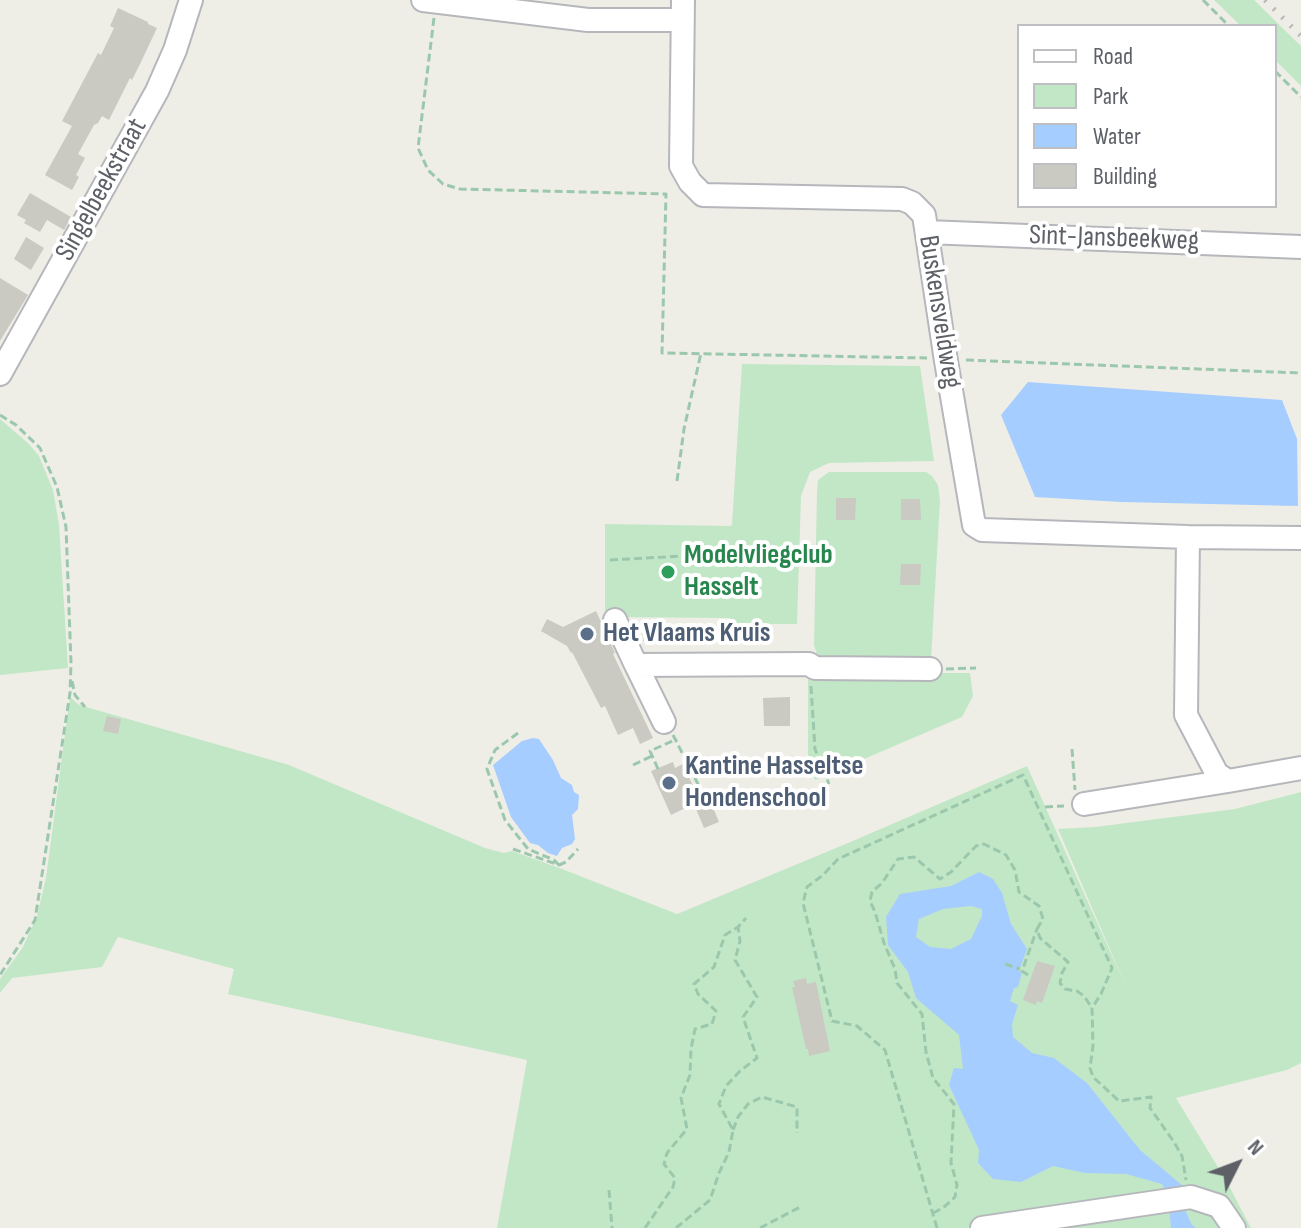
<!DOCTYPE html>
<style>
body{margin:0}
#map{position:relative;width:1301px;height:1228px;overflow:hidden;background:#efeee6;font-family:"Sofia Sans Condensed",sans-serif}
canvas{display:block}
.legend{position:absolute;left:1017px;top:24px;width:260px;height:184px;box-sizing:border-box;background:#fff;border:2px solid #bebfc2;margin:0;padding:10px 14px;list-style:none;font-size:24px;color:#5d6066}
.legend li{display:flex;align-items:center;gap:16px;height:40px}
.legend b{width:40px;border:2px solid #bebfc2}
.north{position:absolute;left:1197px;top:1124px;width:80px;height:80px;-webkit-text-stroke:6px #fff;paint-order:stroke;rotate:48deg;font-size:22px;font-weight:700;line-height:32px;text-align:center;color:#5d6066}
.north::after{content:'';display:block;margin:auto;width:28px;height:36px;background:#5d6066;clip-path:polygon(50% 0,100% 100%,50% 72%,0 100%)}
</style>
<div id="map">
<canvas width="1301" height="1228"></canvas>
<ul class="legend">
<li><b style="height:10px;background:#fff"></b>Road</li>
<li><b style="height:22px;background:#c2e7c7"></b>Park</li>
<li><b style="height:22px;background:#a6cdff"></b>Water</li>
<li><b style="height:22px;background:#cac9c2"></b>Building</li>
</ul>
<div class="north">N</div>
</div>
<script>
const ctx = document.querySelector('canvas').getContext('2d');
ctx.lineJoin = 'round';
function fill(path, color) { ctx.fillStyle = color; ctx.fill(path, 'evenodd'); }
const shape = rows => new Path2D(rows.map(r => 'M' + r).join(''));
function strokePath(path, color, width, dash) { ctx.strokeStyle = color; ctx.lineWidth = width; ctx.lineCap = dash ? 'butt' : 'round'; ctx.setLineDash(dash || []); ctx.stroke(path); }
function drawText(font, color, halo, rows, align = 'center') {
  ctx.font = font + ' "Sofia Sans Condensed",sans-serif'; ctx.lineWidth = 8; ctx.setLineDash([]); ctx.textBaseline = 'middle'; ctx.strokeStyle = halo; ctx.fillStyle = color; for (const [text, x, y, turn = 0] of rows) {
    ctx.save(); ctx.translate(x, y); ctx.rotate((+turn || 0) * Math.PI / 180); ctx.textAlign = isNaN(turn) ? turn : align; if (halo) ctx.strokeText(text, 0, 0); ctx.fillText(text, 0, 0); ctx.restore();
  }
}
const green = shape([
 [1214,0,1254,0,1301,46,1301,86,1275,60,1275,26,1241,26],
 [742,364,920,366,934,461,829,463,810,472,801,496,797,624,732,624,730,618,605,617,605,524,731,526,732,524],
 [0,419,29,444,39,456,53,490,59,525,68,668,0,675],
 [829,472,926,472,932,476,938,485,940,501,931,660,818,658,814,645,817,491,818,480],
 [808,673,970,673,973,696,962,717,815,780,808,759],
 [70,697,79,705,289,765,485,848,504,853,512,851,562,869,677,914,848,843,1027,766,1127,989,1058,829,1095,827,1235,809,1301,792,1301,1063,1287,1070,1176,1098,1227,1182,1251,1228,497,1228,527,1060,228,994,234,969,118,937,102,967,12,978,0,993,0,979,23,947,37,916,46,878]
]);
const water = shape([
 [1028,382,1282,400,1297,439,1298,506,1121,502,1035,497,1001,415],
 [533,738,539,739,553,760,561,778,572,785,574,792,579,795,578,809,572,815,575,839,572,844,562,848,557,856,548,853,538,845,530,843,511,817,493,765,522,741],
 [979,872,993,879,1002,893,1011,924,1027,949,1019,971,1022,973,1018,987,1014,988,1010,1001,1018,1005,1012,1024,1013,1037,1032,1053,1054,1058,1087,1083,1140,1150,1183,1186,1186,1212,1192,1225,1196,1228,1171,1228,1168,1196,1162,1184,1126,1174,1085,1173,1053,1166,1021,1182,993,1179,978,1163,979,1150,949,1085,954,1068,963,1069,959,1035,916,998,908,972,888,945,886,917,900,894,951,886],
 [971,906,982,909,982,916,971,939,951,949,930,947,916,937,919,919,943,909]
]);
const building = shape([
 [118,8,148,22,148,24,157,28,141,62,132,80,130,78,109,120,102,116,98,123,94,125,78,154,85,158,76,175,79,177,72,190,45,175,72,126,62,121,98,53,101,55,114,28,110,26],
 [30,193,71,217,64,230,47,220,40,232,24,223,26,220,17,215],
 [26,237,44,248,31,270,14,259],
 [0,278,28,295,0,341],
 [836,498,856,498,855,520,836,520],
 [901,499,920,499,921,520,901,520],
 [901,564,921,564,920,585,900,585],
 [596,611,615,653,613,654,653,738,640,744,633,728,618,735,605,706,601,708,572,652,571,653,567,646,541,631,547,619,563,627],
 [657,625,658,640,643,641,642,626],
 [790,697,790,726,764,726,763,698],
 [107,716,121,719,118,734,103,731],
 [673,762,675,768,683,764,700,801,671,815,651,771],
 [711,803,719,822,704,828,696,809],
 [1037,961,1055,966,1042,1003,1037,1001,1036,1005,1023,1000],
 [806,978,807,984,816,982,830,1051,809,1056,808,1049,806,1049,792,987,795,987,793,981]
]);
const path = shape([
 [1203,0,1229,26],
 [434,18,418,148,428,170,443,184,460,189,666,194,662,353,927,358],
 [1275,71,1301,97],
 [966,360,1301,373],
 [0,415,16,425,40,448,57,487,66,527,71,663,70,693,35,920,0,975],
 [677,481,684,429,701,353],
 [610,560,811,549],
 [946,669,976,668],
 [72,681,75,695,85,707],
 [811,686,815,749,829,784],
 [518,733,495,750,487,769,505,820,528,849,554,860,559,865],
 [673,735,701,790,707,798,719,801],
 [1072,749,1075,790],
 [633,765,652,756],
 [658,769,650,751,677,739],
 [1045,807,1064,806],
 [513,849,559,865,566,862,578,849],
 [1005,964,1020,969],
 [1028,975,1022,971,1037,929],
 [733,1130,738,1117,748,1104,762,1097,797,1107,797,1133],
 [609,1190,612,1228],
 [933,1213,943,1208,955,1197,957,1185,951,1163,954,1104,933,1078,926,1052,922,1014,897,983,895,969,884,943,875,912,870,901,872,892,882,883,898,859,914,857,940,879,951,872,976,846,984,844,1006,855,1015,870,1019,892,1039,906,1043,919,1037,929,1040,938,1068,962,1062,973,1060,983,1065,989,1077,991,1084,996,1092,1008],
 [645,1228,673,1187,675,1178,664,1164,667,1153,687,1129,681,1098,690,1075,691,1049,695,1029,712,1024,716,1011,698,994,694,984,714,967,725,935,738,927,746,918],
 [676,1228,710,1200,719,1173,729,1152,733,1130,719,1104,726,1086,740,1071,757,1058,743,1017,757,997,735,960,740,941,738,927],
 [760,1228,802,1206],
 [937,1228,885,1050,857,1026,832,1021,803,903,807,887,823,875,838,859,1023,775,1112,968,1101,994,1092,1008,1093,1046,1090,1068,1093,1077,1119,1101,1151,1097,1150,1108,1174,1142,1182,1156,1186,1180]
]);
const minor = shape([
 [423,0,588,20,682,20],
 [683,0,681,166,690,182,703,195,902,199,912,203,924,215,946,361,974,525,982,530,1188,537,1301,538],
 [927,232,1301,247],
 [0,374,157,91,175,50,191,0],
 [1188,537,1186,715,1217,774,1228,781,1301,768],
 [615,620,636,665],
 [664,722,636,665,809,664,815,668,930,669],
 [1084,804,1228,781],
 [982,1228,1191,1197,1219,1206,1234,1228]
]);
const rail = shape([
 [1265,0,1301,36]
]);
const markers = [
 [668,572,8,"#2e9e5b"],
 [587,634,8,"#5c6f8a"],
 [669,783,8,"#5c6f8a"]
];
const streetNames = [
 ["Singelbeekstraat",102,190,-61],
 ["Sint-Jansbeekweg",1114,239,2],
 ["Buskensveldweg",939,312,81]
];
const leisureNames = [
 ["Modelvliegclub",684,556],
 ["Hasselt",684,588]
];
const serviceNames = [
 ["Het Vlaams Kruis",603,634],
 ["Kantine Hasseltse",685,767],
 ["Hondenschool",685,799]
];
fill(green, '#c2e7c7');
fill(water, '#a6cdff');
fill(building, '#cac9c2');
strokePath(minor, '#b6b7bc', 26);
strokePath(path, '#9bc8ad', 3, [8, 4]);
strokePath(minor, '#fff', 22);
strokePath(rail, '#b6b7b7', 5, [2, 10]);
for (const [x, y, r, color] of markers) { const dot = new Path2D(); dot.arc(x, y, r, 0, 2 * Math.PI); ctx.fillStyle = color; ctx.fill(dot); strokePath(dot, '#fff', 3); }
drawText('28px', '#5d6066', '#fff', streetNames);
drawText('bold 28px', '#27864d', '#fff', leisureNames, 'left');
drawText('bold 28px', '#4e5e75', '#fff', serviceNames, 'left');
</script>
